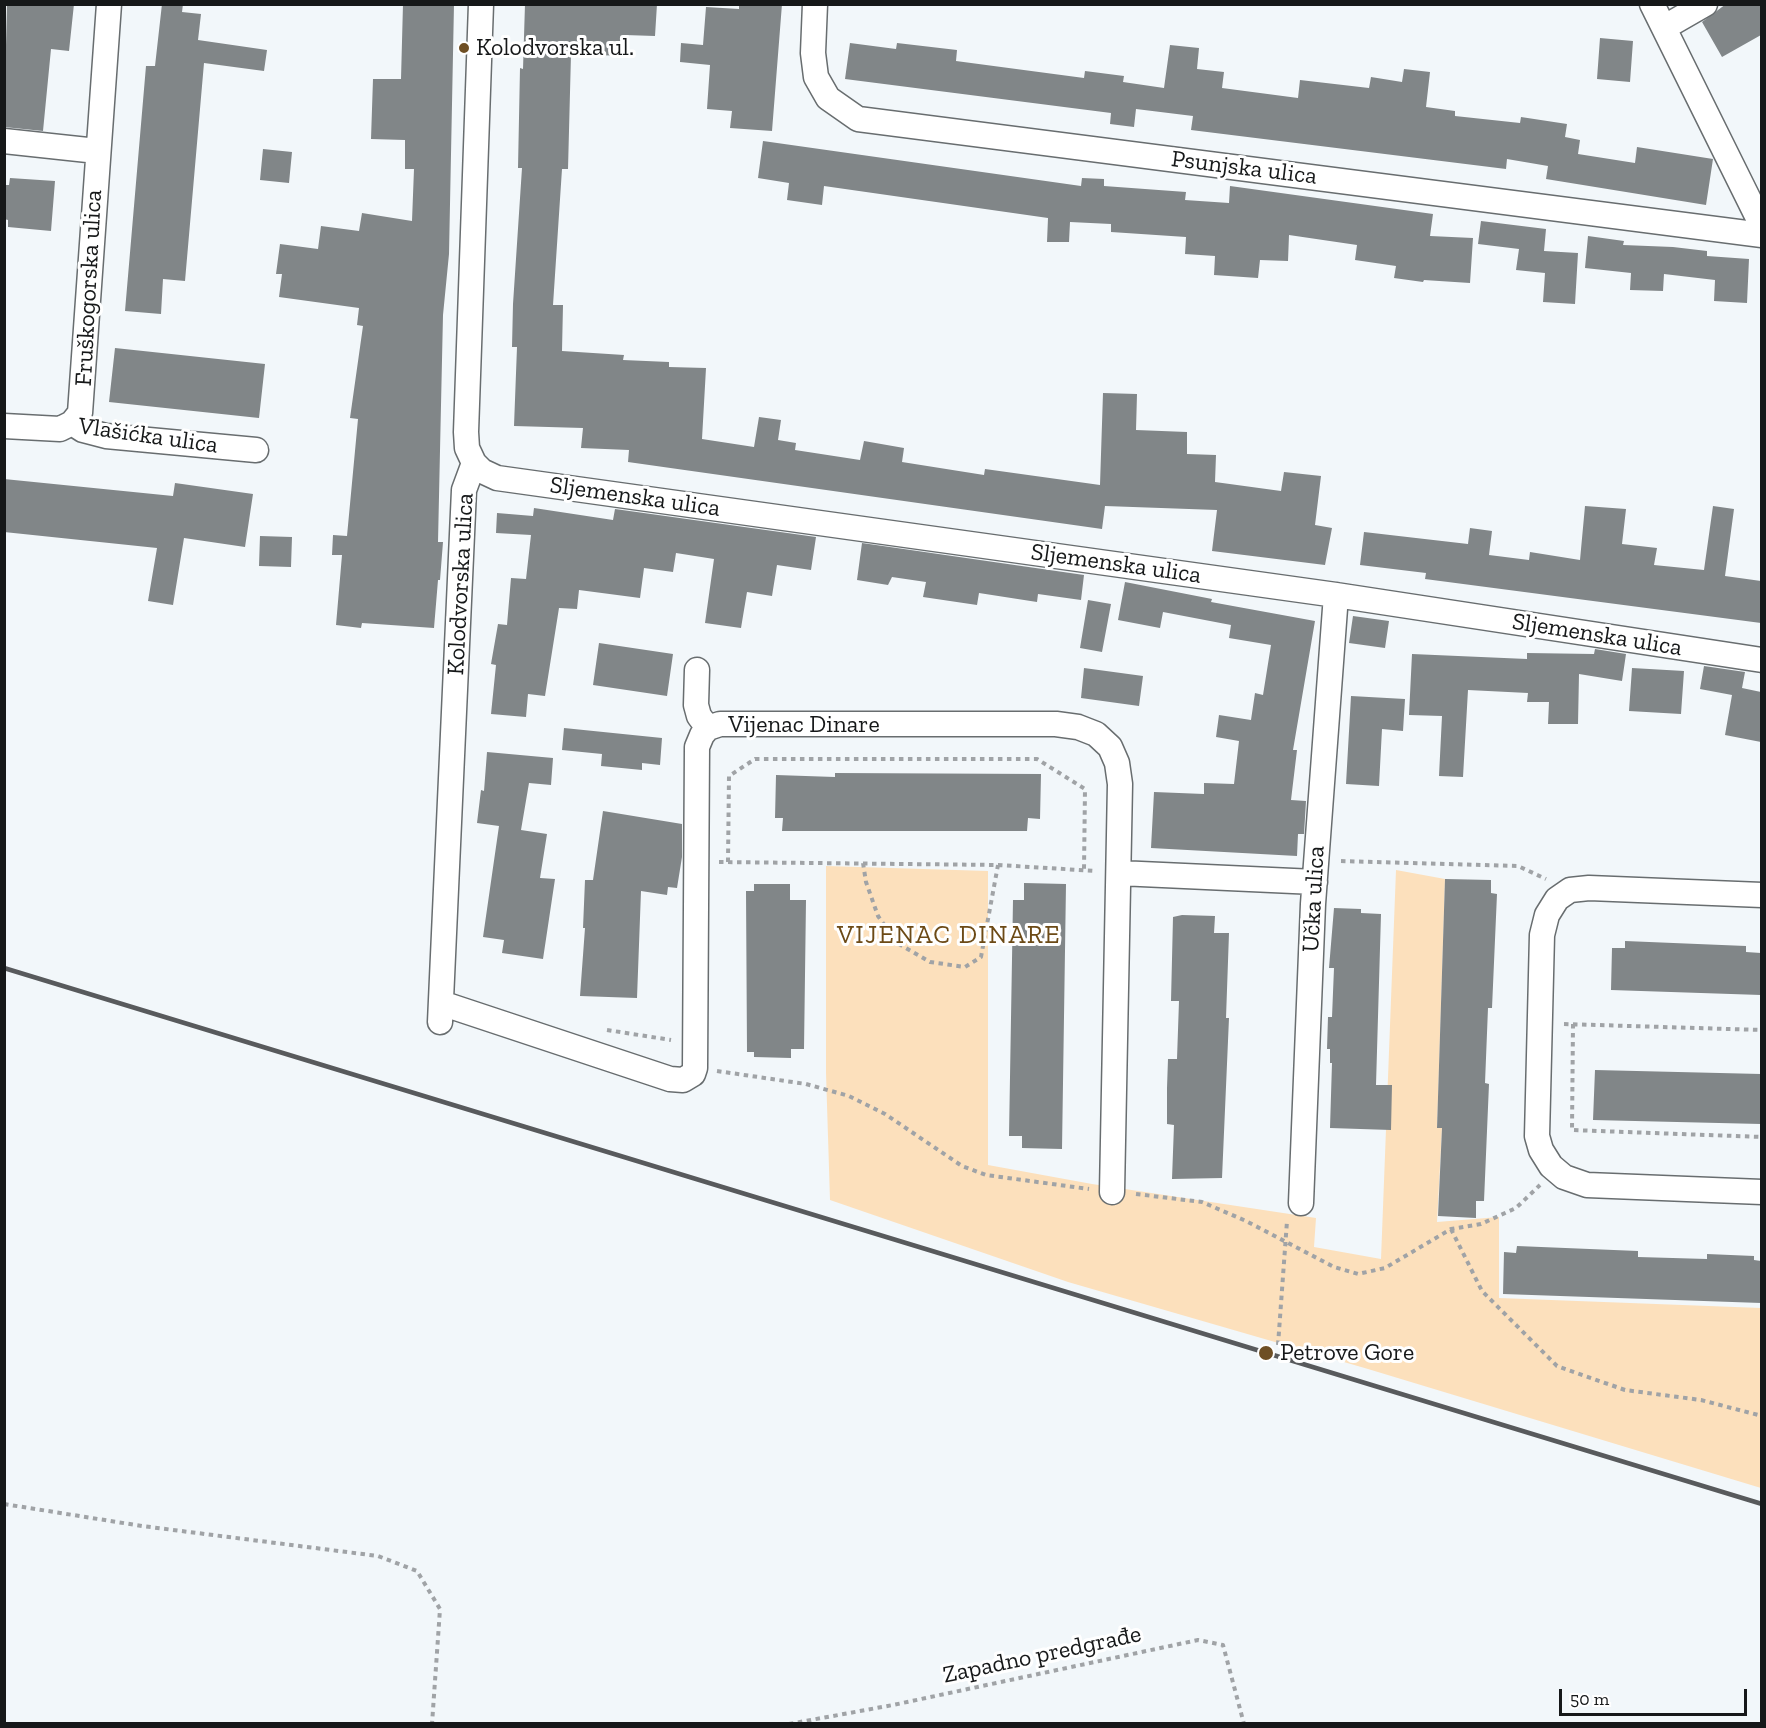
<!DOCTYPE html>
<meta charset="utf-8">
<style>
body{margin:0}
#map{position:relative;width:1766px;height:1728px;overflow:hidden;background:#f2f7fa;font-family:"Zilla Slab",serif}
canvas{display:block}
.frame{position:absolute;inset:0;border:6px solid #161819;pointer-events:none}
.scale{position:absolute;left:1559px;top:1689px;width:188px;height:27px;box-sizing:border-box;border:3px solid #161819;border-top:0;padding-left:8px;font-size:18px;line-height:21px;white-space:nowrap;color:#161819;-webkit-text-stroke:4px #fff;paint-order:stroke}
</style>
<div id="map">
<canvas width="1766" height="1728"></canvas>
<div class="frame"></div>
<div class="scale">50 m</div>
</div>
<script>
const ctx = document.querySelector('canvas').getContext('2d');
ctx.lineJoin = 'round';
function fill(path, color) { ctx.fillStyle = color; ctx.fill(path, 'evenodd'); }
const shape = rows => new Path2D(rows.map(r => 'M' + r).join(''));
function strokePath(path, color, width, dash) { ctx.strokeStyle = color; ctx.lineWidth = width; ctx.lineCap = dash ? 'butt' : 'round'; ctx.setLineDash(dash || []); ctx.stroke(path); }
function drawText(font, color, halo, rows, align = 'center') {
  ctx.font = font + ' "Zilla Slab",serif'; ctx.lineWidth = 6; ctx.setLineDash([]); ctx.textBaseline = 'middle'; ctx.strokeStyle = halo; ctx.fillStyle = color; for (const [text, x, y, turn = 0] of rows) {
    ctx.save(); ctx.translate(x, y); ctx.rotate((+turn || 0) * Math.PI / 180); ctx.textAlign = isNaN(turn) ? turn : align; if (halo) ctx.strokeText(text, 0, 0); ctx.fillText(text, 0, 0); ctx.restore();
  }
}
const green = shape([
 [826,866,988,871,988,1165,1092,1184,1316,1218,1314,1247,1381,1259,1396,870,1445,879,1437,1128,1442,1128,1437,1222,1499,1217,1499,1298,1761,1308,1761,1488,1368,1369,1068,1282,830,1200,826,1073]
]);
const building = shape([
 [7,4,74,4,69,51,51,49,43,131,4,127],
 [162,4,183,4,182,12,201,14,198,40,267,50,264,71,204,63,185,281,163,279,161,314,125,311,146,66,155,66],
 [403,4,454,4,449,254,443,315,441,405,438,542,443,542,440,580,438,580,434,628,362,623,361,628,336,625,342,555,332,555,333,535,347,536,358,419,350,418,363,326,357,325,359,308,279,297,282,274,276,274,280,244,318,249,321,226,359,231,362,213,412,221,414,169,405,169,405,140,371,139,373,79,401,79],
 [525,4,657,4,655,36,625,35,624,56,571,54,568,169,562,169,553,305,563,305,562,351,624,355,623,360,669,362,669,367,706,368,702,439,754,447,759,417,781,420,778,440,796,443,795,450,860,460,864,441,904,448,902,462,984,475,985,469,1100,485,1103,393,1137,394,1136,430,1187,432,1187,454,1216,455,1215,482,1281,491,1284,472,1321,476,1315,525,1332,528,1325,565,1212,551,1217,510,1105,506,1102,529,628,462,629,450,581,448,583,428,514,426,517,347,512,347,513,304,522,168,518,168,520,68,523,69],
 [739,4,782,4,772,131,730,128,732,111,707,109,710,65,680,62,681,43,703,45,706,7,739,9],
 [1726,4,1761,4,1761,35,1722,57,1702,22],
 [1600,38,1633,41,1630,82,1597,79],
 [850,43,896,49,897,43,957,50,956,61,1084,78,1085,71,1124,76,1123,82,1164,88,1170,45,1199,48,1197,69,1224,72,1222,88,1298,98,1300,80,1369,88,1371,77,1402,82,1404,69,1430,72,1426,107,1455,111,1455,116,1520,123,1521,117,1567,124,1565,137,1580,140,1578,154,1635,163,1637,147,1713,159,1706,205,1546,179,1548,166,1507,159,1506,169,1191,130,1193,116,1136,109,1134,127,1110,124,1111,113,845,79],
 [763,141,1081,186,1082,178,1104,179,1104,186,1186,192,1185,200,1229,203,1230,186,1433,214,1430,236,1473,238,1470,283,1424,280,1423,282,1394,278,1396,266,1355,260,1357,245,1289,235,1288,261,1260,260,1258,278,1214,275,1215,256,1185,254,1186,237,1111,232,1111,224,1070,222,1069,242,1047,242,1048,218,824,186,822,205,787,200,789,183,758,178],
 [263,149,292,152,289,183,260,180],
 [10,178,55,181,51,231,8,227,8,220,4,219,4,185,9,185],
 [1481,221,1546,229,1544,251,1578,253,1575,304,1543,302,1545,273,1516,270,1519,249,1478,244],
 [1588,236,1624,241,1623,245,1673,247,1707,251,1707,256,1749,259,1747,303,1714,301,1715,280,1664,274,1663,291,1630,290,1631,273,1585,268],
 [115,348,265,364,259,418,109,402],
 [4,479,173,496,175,483,253,494,245,547,184,538,173,605,148,601,157,548,4,532],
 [1585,506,1626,509,1622,544,1657,548,1654,565,1704,570,1713,506,1734,509,1725,576,1761,581,1761,623,1425,579,1426,573,1360,565,1364,532,1468,544,1470,528,1492,531,1489,555,1529,560,1530,552,1580,560],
 [534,508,613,520,615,509,816,537,811,570,777,565,772,596,747,592,741,628,705,623,714,559,676,553,673,572,644,568,640,598,579,590,577,609,559,608,545,696,528,694,526,717,491,714,496,665,491,664,498,624,507,625,511,578,526,579,531,535,496,533,497,513,533,516],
 [260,536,292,537,291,567,259,566],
 [862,543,1084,575,1081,600,1038,594,1037,602,979,593,977,605,923,597,926,582,892,577,888,585,857,580],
 [1125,582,1212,599,1211,602,1315,621,1293,750,1297,750,1291,800,1306,801,1304,834,1298,834,1297,856,1151,848,1154,792,1204,794,1204,783,1234,784,1239,741,1216,737,1219,715,1251,720,1255,693,1263,695,1271,645,1229,638,1231,625,1163,612,1160,628,1118,620],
 [1088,600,1111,604,1102,652,1080,648],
 [1353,616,1389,621,1385,648,1349,643],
 [599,643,673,654,667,696,593,685],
 [1595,649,1626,654,1622,681,1579,674,1578,724,1548,724,1549,702,1527,702,1528,693,1468,690,1463,777,1439,776,1442,716,1409,715,1412,654,1527,659,1527,653,1594,654],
 [1704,666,1745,672,1742,688,1761,692,1761,742,1725,735,1732,695,1700,689],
 [1084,668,1143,676,1139,706,1081,698],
 [1632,668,1684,671,1681,714,1629,711],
 [1351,696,1405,699,1403,731,1382,729,1379,786,1346,784],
 [564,728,662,738,660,765,642,763,642,770,601,766,602,754,562,750],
 [487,752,553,758,551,785,529,783,521,830,547,834,540,878,555,879,543,959,502,953,504,940,483,937,499,826,477,823,481,790,484,791],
 [835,773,1041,774,1040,819,1028,818,1027,831,782,831,783,818,775,818,776,775,835,777],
 [603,811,682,824,682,857,677,888,668,887,667,895,641,891,637,998,580,996,585,928,583,928,585,880,593,880],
 [1445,879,1491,880,1491,893,1497,894,1492,1008,1488,1008,1485,1083,1489,1084,1484,1201,1476,1201,1476,1218,1438,1216,1442,1128,1437,1128],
 [1024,883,1066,884,1062,1149,1022,1148,1022,1136,1009,1136,1013,900,1024,900],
 [754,884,790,884,790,900,806,900,804,1049,791,1049,791,1058,754,1057,754,1052,747,1052,746,891,754,891],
 [1334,908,1361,909,1361,913,1381,914,1376,1085,1392,1085,1391,1130,1330,1128,1332,1063,1330,1063,1330,1049,1327,1049,1328,1017,1332,1017,1334,968,1329,968],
 [1182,915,1215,916,1214,933,1229,933,1226,1018,1229,1018,1222,1178,1172,1179,1174,1125,1167,1124,1167,1088,1168,1059,1177,1059,1179,1001,1171,1001,1173,917],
 [1625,941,1746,946,1746,952,1761,953,1761,995,1611,990,1612,948,1625,948],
 [1595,1070,1761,1074,1761,1124,1593,1120],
 [1517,1246,1638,1251,1638,1257,1707,1259,1707,1254,1754,1256,1754,1260,1761,1261,1761,1303,1503,1294,1504,1252,1516,1253]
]);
const path = shape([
 [1341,861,1518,866,1546,879],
 [719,862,998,865,1096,871],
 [728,862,729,776,755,759,1037,759,1085,789,1084,870],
 [863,863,866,882,878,916,897,943,930,962,965,967,981,957,998,865],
 [1564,1024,1762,1030],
 [1573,1024,1572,1130,1762,1137],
 [607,1030,671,1040],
 [717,1071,806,1084,849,1096,885,1114,962,1166,986,1175,1089,1189],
 [1136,1194,1202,1202,1246,1221,1334,1267,1358,1274,1385,1268,1451,1229,1481,1224,1516,1208,1540,1185],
 [1451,1229,1482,1291,1557,1366,1625,1390,1701,1400,1762,1416],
 [1278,1345,1287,1221],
 [4,1504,142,1526,378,1556,417,1571,440,1609,432,1724],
 [789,1724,893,1705,1198,1640,1223,1645,1244,1724]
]);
const minor = shape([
 [481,4,466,432,467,448,474,463,482,471,497,478,1336,595,1762,660],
 [815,4,813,53,816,77,828,98,858,119,1762,235],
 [1652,4,1762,226],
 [1665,27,1705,4],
 [4,141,97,151],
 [72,423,83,430,106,436,256,450],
 [4,426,60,429,72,423,80,413,109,4],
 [697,670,696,705,699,716,708,728],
 [1119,873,1315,882],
 [1762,895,1589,888,1570,890,1557,899,1547,915,1542,935,1537,1136,1541,1150,1551,1166,1564,1177,1587,1185,1762,1192],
 [441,1003,670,1079,683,1080,693,1074,695,1068,697,747,702,735,708,728,720,724,1056,724,1078,727,1096,734,1110,747,1117,763,1120,784,1112,1192],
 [440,1022,464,490,474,463],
 [1301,1203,1313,904,1336,595]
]);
const rail = shape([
 [4,968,1762,1504]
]);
const markers = [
 [464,48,6,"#6e4f24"],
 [1266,1353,8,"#6e4f24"]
];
const poiNames = [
 ["Kolodvorska ul.",476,48],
 ["Petrove Gore",1280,1353]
];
const streetNames = [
 ["Psunjska ulica",1244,168,7],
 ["Fruškogorska ulica",89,288,-87],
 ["Vlašićka ulica",148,436,8],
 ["Sljemenska ulica",635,497,8],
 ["Sljemenska ulica",1116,564,8],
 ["Kolodvorska ulica",461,584,-87],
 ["Sljemenska ulica",1597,635,9],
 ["Vijenac Dinare",804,725],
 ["Učka ulica",1314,899,-87],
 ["Zapadno predgrađe",1042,1655,-12]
];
const neighbourhoodNames = [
 ["VIJENAC DINARE",949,936]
];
fill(green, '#fce0bc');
fill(building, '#818688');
strokePath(minor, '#686d6f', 27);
strokePath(path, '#a0a3a6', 4, [4.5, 4.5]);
strokePath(minor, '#fff', 24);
strokePath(rail, '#585a5c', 4.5);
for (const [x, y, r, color] of markers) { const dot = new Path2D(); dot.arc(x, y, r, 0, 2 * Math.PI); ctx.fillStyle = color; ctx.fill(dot); strokePath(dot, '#fff', 2); }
drawText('24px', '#161819', '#fff', poiNames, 'left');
drawText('24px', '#161819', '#fff', streetNames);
ctx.letterSpacing = '1.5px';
drawText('26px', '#6c4a16', '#fff', neighbourhoodNames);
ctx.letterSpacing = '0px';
</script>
